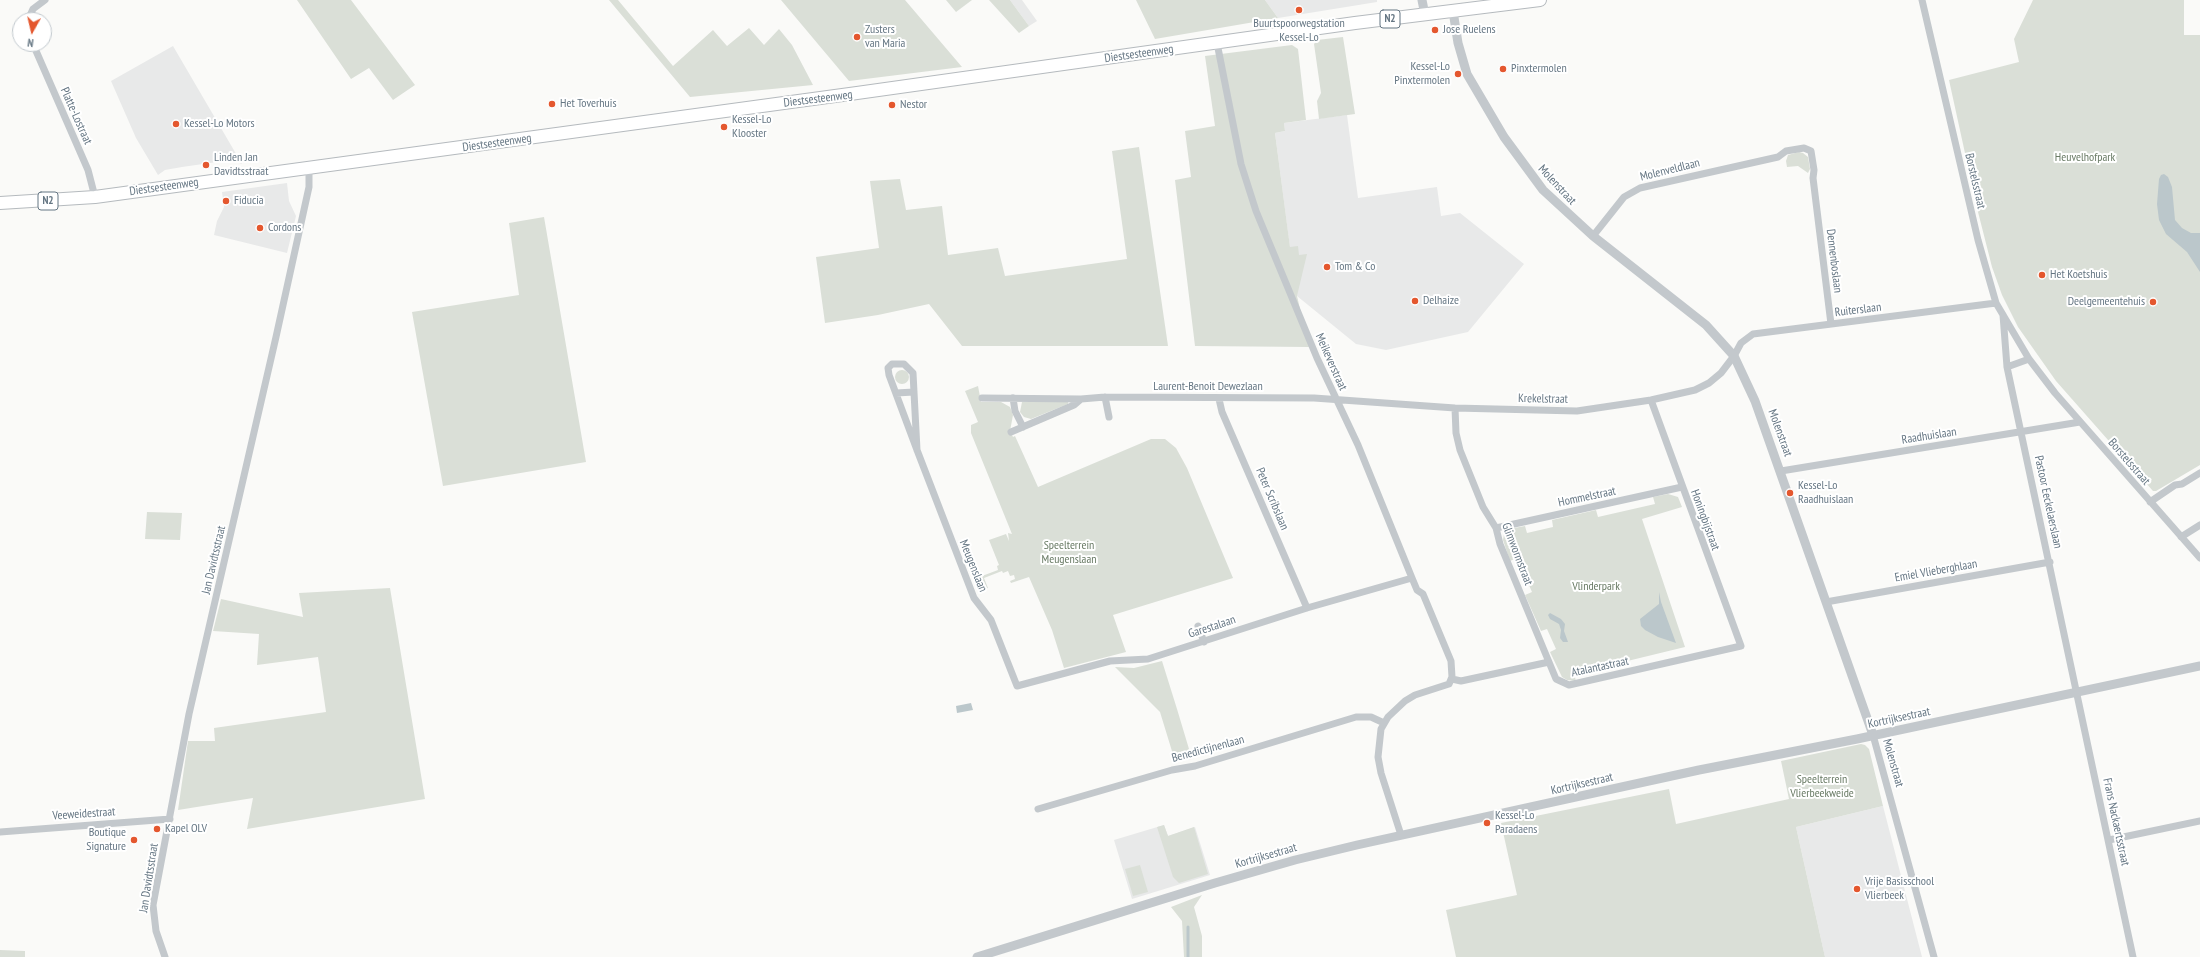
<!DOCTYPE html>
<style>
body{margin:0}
#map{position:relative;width:2200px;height:957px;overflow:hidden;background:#fafaf8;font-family:"PT Sans Narrow",sans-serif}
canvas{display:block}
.north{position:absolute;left:12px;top:12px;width:40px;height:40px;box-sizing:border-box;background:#fff;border:1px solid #c1c8cd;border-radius:50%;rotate:188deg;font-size:11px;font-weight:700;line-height:16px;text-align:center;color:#657683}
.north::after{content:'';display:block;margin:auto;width:14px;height:18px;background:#e4572e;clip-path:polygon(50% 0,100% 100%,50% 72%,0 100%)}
</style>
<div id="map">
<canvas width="2200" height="957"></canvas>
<div class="north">N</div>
</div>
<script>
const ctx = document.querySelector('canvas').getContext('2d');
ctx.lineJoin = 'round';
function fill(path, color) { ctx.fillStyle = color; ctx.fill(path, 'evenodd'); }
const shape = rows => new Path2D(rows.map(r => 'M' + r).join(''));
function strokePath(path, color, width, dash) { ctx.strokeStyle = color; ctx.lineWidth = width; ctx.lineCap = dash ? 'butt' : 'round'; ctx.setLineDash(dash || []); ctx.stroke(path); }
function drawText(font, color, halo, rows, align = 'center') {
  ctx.font = font + ' "PT Sans Narrow",sans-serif'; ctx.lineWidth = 4; ctx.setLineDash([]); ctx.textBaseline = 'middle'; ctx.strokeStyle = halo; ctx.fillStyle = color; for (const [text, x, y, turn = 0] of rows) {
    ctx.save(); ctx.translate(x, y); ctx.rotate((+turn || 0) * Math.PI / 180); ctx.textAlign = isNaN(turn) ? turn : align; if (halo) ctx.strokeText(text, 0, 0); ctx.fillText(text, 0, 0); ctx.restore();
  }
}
const built = shape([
 [1010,0,1022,0,1037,21,1029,26],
 [1265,0,1377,0,1377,2,1278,18],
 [173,46,242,164,231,160,182,167,165,170,158,175,136,138,111,81],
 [1347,115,1358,198,1437,187,1441,216,1460,213,1524,264,1468,332,1386,350,1356,344,1297,296,1298,247,1290,248,1275,133,1285,131,1284,123],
 [287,183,289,201,296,216,287,253,214,235,217,221,224,207,222,192],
 [1883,806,1922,957,1825,957,1796,827],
 [1164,825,1168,836,1195,827,1210,875,1132,899,1114,840]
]);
const green = shape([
 [297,0,351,0,415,85,393,100,369,68,351,79],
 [609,0,618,0,673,66,713,30,727,46,749,28,764,45,779,29,792,45,813,85,690,97],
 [781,0,905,0,962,67,849,81],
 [946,0,972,0,956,12],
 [989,0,1010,0,1029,26,1019,33],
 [1136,0,1265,0,1278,18,1155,39],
 [2033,0,2184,0,2184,35,2200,35,2200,465,2156,491,2153,491,2056,381,2018,327,2002,295,1992,267,1977,208,1949,80,2019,62,2014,39],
 [1343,37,1355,114,1319,119,1317,101,1321,93,1314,44,1317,40],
 [1292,45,1298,49,1306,120,1284,123,1285,131,1275,133,1290,247,1298,246,1299,255,1307,254,1297,296,1309,347,1195,346,1175,180,1191,177,1185,131,1215,126,1205,56],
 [1139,147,1168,346,962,346,929,304,878,315,825,323,816,257,879,248,870,181,900,179,906,210,942,206,948,255,998,248,1005,276,1127,259,1112,151],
 [1799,152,1803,153,1808,157,1810,169,1808,173,1798,166,1787,167,1786,161,1788,155],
 [544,217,586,462,443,486,412,312,519,295,509,223],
 '895 377a7 7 0 1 1 14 0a7 7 0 1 1-14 0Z',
 [978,386,981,402,1001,402,1010,407,1013,415,1010,431,1013,437,1015,436,1038,487,1151,439,1165,439,1176,448,1187,468,1233,578,1113,615,1126,652,1064,668,1052,630,1029,577,1011,583,1010,581,1015,579,1014,575,1010,576,1008,571,1003,573,1002,571,984,578,988,588,978,591,974,579,998,570,997,566,999,565,989,540,1006,534,1009,541,1008,533,1012,534,971,433,971,425,978,422,965,391],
 [1022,402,1068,402,1068,404,1031,419,1024,417,1020,412],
 [1668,494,1678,497,1682,507,1642,519,1685,647,1574,674,1576,681,1567,680,1562,677,1550,652,1556,649,1547,629,1541,631,1525,595,1532,592,1517,558,1510,561,1503,540,1504,534,1509,529,1525,526,1527,533,1553,527,1552,520,1596,510,1598,517,1655,504,1653,497],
 [147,512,182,513,180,540,145,539],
 [390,588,425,799,247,829,253,798,178,810,188,741,215,741,214,728,326,712,318,657,257,665,259,634,213,631,221,599,303,617,299,593],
 [1162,661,1177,709,1192,759,1175,761,1160,712,1115,667,1134,668],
 [1861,744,1865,745,1869,749,1883,806,1796,827,1825,957,1456,957,1446,910,1517,895,1501,823,1669,789,1676,824,1789,799,1781,761],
 [1164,825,1168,836,1194,827,1208,874,1179,883,1173,877,1157,827],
 [1140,865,1148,892,1133,896,1125,869],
 [1202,895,1194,907,1202,936,1202,957,1184,957,1182,921,1171,907],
 [0,950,25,951,25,957,0,957]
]);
const water = shape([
 [2164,174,2168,177,2172,187,2175,220,2182,228,2191,233,2200,233,2200,272,2187,252,2166,234,2159,220,2157,204,2159,179,2161,175],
 [1659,592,1661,602,1676,643,1658,637,1645,630,1641,626,1640,619,1659,604],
 [1550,613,1561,619,1565,624,1564,631,1568,642,1563,642,1560,638,1561,630,1559,624,1550,619,1548,615],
 [971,703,973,710,957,713,956,706]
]);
const stream = shape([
 [1188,927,1188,957]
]);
const minor = shape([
 [1922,0,1978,240,1996,303,2029,359,2055,393,2200,558],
 [28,20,33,9,45,0],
 [1217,43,1241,164,1256,211,1317,358,1358,445,1412,578,1417,590,1423,594,1451,661,1452,677,1449,684,1415,695,1405,701,1388,717,1381,729,1378,757,1381,773,1401,835],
 [33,44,88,170,95,197],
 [1593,236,1624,197,1640,188,1778,157,1786,151,1804,148,1811,151,1814,170,1813,178,1831,324],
 [2003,315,2007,367,2133,957],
 [2007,367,2029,359],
 [896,393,914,392],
 [1105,397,1109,417],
 [982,398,1081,399,1074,405,1011,432],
 [1013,398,1015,411,1023,427],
 [1081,399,1105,397,1314,398,1455,408,1577,411,1651,400,1695,390,1709,383,1721,373,1734,356,1741,343,1753,334,1996,303],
 [1219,399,1222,412,1307,608],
 [1455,408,1456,433,1460,450,1483,507,1496,528,1500,544,1556,679,1569,685,1741,646,1651,400],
 [917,450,913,373,904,364,892,364,888,368,889,375,917,450,974,598,991,620,1017,686,1110,661,1148,659,1307,608,1412,578],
 [1781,471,2080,422],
 [2150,502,2175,485,2182,484,2200,473],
 [1496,528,1682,487],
 [2181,537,2200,525],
 [1826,602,2050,562],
 [1198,626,1204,642],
 [1452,679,1461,681,1549,662],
 [1873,735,1934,957],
 [1038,809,1172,770,1195,766,1356,717,1371,717,1384,723],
 [0,832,170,819],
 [2109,840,2200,821],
 [165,957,156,931,153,905,189,714,276,337,309,187,309,168]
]);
const tertiary = shape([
 [1422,0,1425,15],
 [1453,11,1458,43,1467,74,1504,137,1543,190,1593,236,1706,325,1734,356,1755,401,1873,735],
 [977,957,1215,883,1295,860,1357,845,1699,770,1857,739,2200,666]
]);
const primary = shape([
 [0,203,95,197,857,93,1355,23,1540,0]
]);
const markers = [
 [1299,10,4,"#e4572e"],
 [1435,30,4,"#e4572e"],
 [857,37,4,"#e4572e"],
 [1503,69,4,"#e4572e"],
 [1458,74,4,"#e4572e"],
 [552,104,4,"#e4572e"],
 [892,105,4,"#e4572e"],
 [176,124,4,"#e4572e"],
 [724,127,4,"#e4572e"],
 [206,165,4,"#e4572e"],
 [226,201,4,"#e4572e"],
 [260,228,4,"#e4572e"],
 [1327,267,4,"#e4572e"],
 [2042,275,4,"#e4572e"],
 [1415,301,4,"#e4572e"],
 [2153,302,4,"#e4572e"],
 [1790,493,4,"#e4572e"],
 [1487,823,4,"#e4572e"],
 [157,829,4,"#e4572e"],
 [134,840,4,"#e4572e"],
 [1857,889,4,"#e4572e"]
];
const shields = [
 [1390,19,20],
 [48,201,20]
];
const shieldNames = [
 ["N2",1390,19],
 ["N2",48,201]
];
const poiNames = [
 ["Buurtspoorwegstation",1299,24,"center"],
 ["Kessel-Lo",1299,38,"center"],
 ["Zusters",865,30],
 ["van Maria",865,44],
 ["Jose Ruelens",1443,30],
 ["Kessel-Lo",1450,67,"right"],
 ["Pinxtermolen",1450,81,"right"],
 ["Pinxtermolen",1511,69],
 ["Het Toverhuis",560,104],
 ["Nestor",900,105],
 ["Kessel-Lo",732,120],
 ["Klooster",732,134],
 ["Kessel-Lo Motors",184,124],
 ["Linden Jan",214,158],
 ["Davidtsstraat",214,172],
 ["Fiducia",234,201],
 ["Cordons",268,228],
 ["Tom & Co",1335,267],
 ["Het Koetshuis",2050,275],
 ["Delhaize",1423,301],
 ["Deelgemeentehuis",2145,302,"right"],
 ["Kessel-Lo",1798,486],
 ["Raadhuislaan",1798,500],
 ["Kessel-Lo",1495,816],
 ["Paradaens",1495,830],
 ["Kapel OLV",165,829],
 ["Boutique",126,833,"right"],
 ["Signature",126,847,"right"],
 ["Vrije Basisschool",1865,882],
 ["Vlierbeek",1865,896]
];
const streetNames = [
 ["Diestsesteenweg",1139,54,-8],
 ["Diestsesteenweg",818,99,-7],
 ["Platte-Lostraat",76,116,66],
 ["Diestsesteenweg",497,143,-8],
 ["Molenveldlaan",1670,170,-14],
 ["Borstelsstraat",1975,181,77],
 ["Molenstraat",1557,185,47],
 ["Diestsesteenweg",164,187,-8],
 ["Dennenboslaan",1834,261,83],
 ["Ruiterslaan",1858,310,-7],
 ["Meikeverstraat",1331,362,66],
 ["Laurent-Benoit Dewezlaan",1208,387],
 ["Krekelstraat",1543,399,1],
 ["Molenstraat",1780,433,70],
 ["Raadhuislaan",1929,436,-9],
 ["Borstelsstraat",2129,462,49],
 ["Hommelstraat",1587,497,-12],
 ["Peter Scribslaan",1272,499,67],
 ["Pastoor Eeckelaerslaan",2048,502,78],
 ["Honingbijstraat",1705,520,70],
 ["Glimwormstraat",1517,554,69],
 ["Jan Davidtsstraat",214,560,-77],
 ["Meugenslaan",973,566,68],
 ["Emiel Vlieberghlaan",1936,571,-10],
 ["Garestalaan",1212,627,-18],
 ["Atalantastraat",1600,667,-12],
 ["Kortrijksestraat",1899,718,-12],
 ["Benedictijnenlaan",1208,749,-15],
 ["Molenstraat",1893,763,74],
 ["Kortrijksestraat",1582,784,-13],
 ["Veeweidestraat",84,814,-4],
 ["Frans Nackaertsstraat",2116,822,78],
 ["Kortrijksestraat",1266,856,-16],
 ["Jan Davidtsstraat",149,878,-81]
];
const parkNames = [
 ["Heuvelhofpark",2085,158],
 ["Speelterrein",1069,546],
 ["Meugenslaan",1069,560],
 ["Vlinderpark",1596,587],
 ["Speelterrein",1822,780],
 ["Vlierbeekweide",1822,794]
];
fill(built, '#e8e9e9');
fill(green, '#dadfd7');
fill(water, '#bbc7cb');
strokePath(stream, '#bbc7cb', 3);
strokePath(primary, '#b5babe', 14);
strokePath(minor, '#c3c8cc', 7);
strokePath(tertiary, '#c3c8cc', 9);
strokePath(primary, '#fff', 12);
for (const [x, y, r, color] of markers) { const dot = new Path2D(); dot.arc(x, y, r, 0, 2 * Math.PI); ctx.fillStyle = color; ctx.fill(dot); strokePath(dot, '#fff', 1.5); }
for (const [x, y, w] of shields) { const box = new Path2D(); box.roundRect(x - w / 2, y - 9, w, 18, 3); ctx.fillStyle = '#fff'; ctx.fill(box); strokePath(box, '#657683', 1); }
drawText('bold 11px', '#657683', null, shieldNames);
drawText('12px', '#657683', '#fff', poiNames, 'left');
drawText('12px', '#657683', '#fff', streetNames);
drawText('12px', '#687a64', '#fff', parkNames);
</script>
